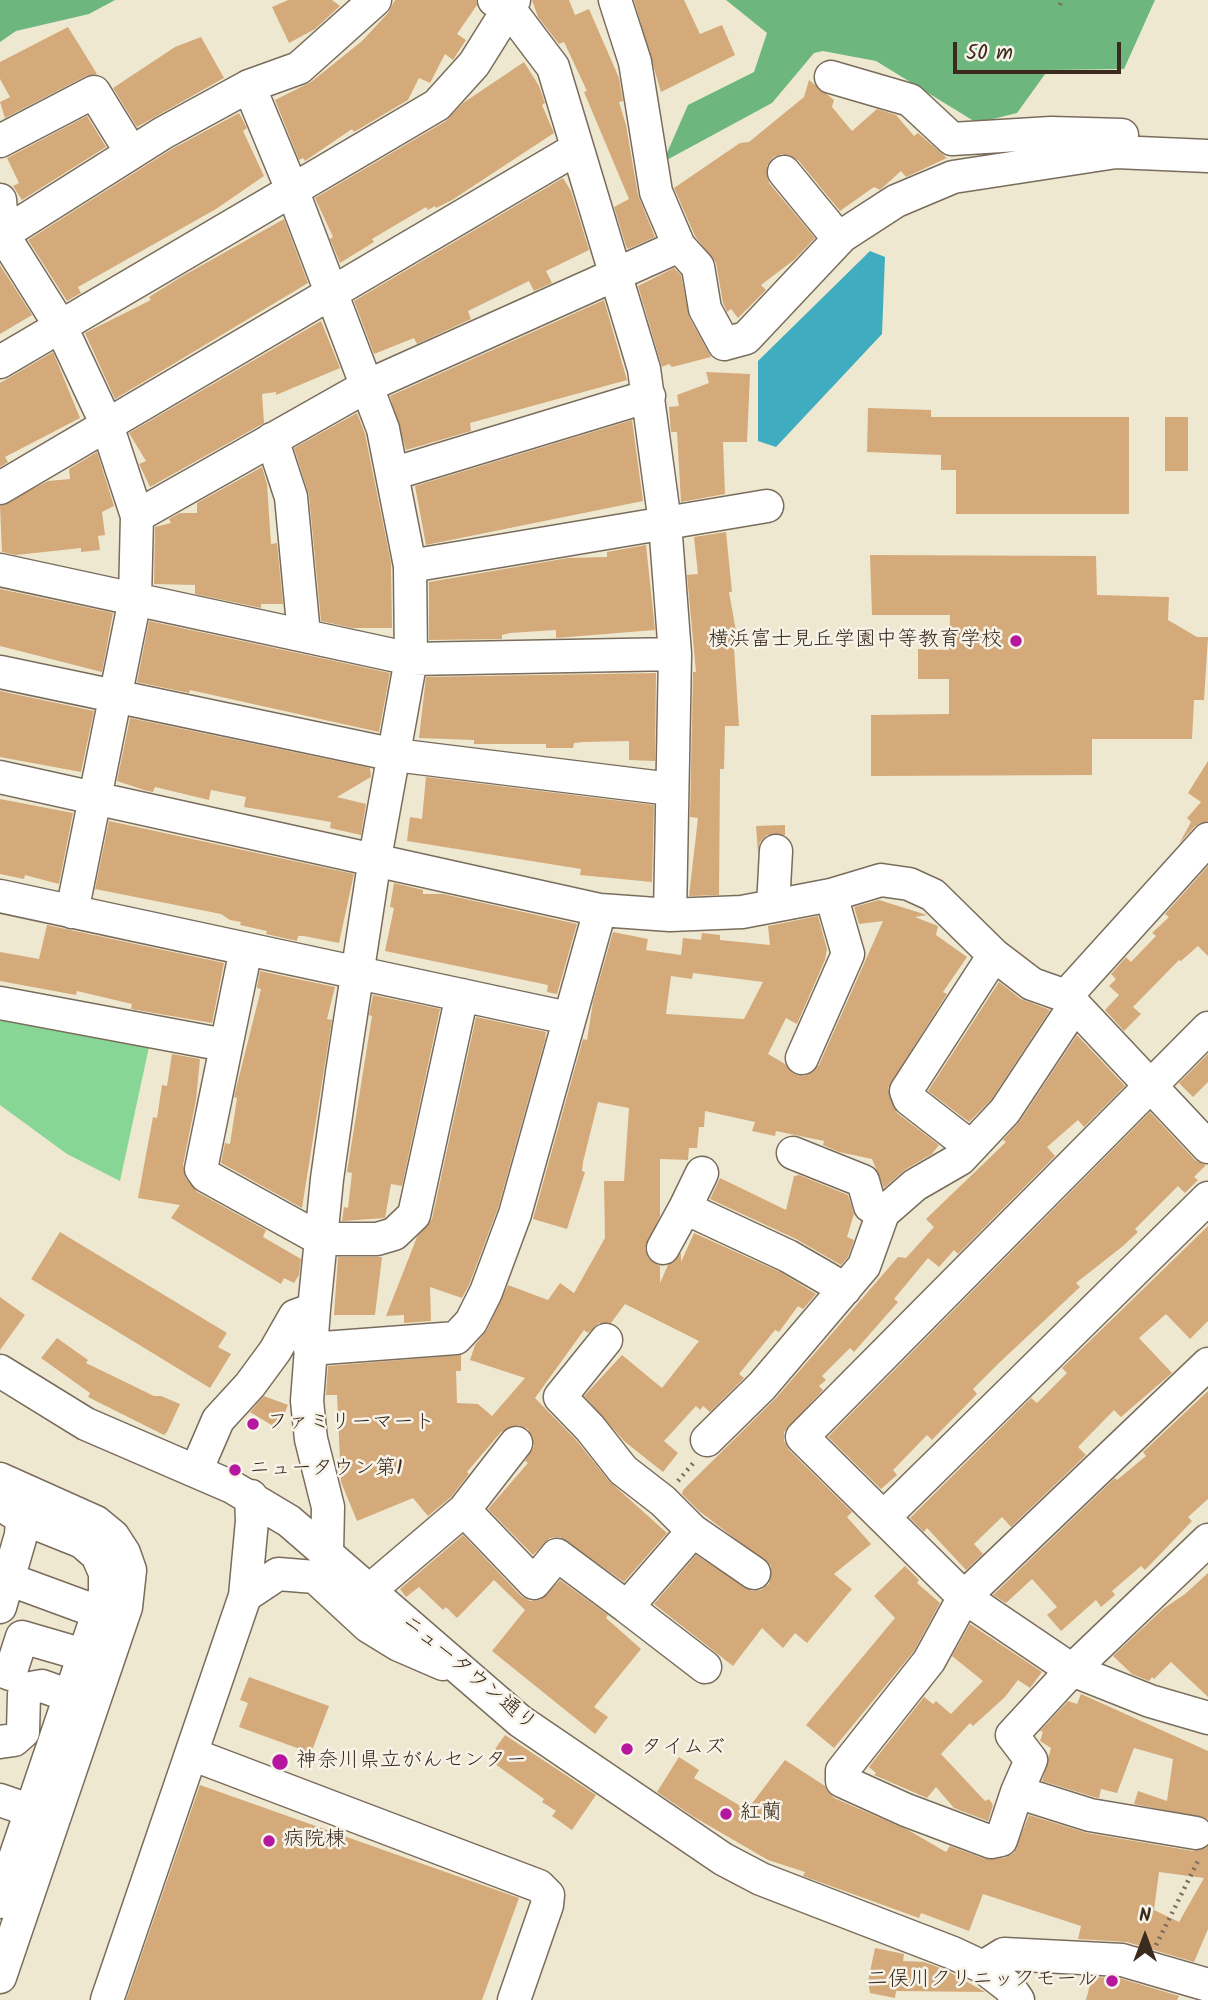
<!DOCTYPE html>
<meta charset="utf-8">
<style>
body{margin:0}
#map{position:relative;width:1208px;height:2000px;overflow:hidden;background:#eee8d0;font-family:Kalam,sans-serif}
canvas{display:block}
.north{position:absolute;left:1110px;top:1902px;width:70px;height:70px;-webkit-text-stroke:5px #f7f3e8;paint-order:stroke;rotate:0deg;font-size:19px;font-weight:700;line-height:28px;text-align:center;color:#3b2a1e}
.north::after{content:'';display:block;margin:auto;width:24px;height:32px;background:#3b2a1e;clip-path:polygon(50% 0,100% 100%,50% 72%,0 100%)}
.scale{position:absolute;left:953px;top:42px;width:168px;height:32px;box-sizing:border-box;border:4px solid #3b2a1e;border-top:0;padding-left:9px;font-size:21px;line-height:24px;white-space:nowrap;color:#3b2a1e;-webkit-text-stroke:5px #f7f3e8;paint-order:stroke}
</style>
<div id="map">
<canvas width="1208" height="2000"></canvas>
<div class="north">N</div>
<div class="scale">50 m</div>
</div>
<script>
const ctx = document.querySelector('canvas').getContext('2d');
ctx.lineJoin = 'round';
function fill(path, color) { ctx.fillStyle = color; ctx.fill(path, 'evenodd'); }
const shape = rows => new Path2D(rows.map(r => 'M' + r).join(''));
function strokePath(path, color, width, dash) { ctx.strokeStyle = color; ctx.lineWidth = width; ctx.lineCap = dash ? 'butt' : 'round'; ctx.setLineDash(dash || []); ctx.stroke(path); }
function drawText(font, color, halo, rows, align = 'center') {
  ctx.font = font + ' Kalam,"Klee One",sans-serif'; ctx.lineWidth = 5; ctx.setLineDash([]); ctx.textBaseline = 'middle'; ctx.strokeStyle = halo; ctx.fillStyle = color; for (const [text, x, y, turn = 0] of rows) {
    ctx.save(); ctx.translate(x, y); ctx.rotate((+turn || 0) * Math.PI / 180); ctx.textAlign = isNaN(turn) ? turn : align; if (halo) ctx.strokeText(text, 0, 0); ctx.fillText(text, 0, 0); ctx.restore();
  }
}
const green = shape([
 [0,1014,149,1047,120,1181,67,1154,0,1105]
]);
const forest = shape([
 [0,0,115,0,89,14,16,31,0,42],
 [726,0,1155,0,1124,69,1048,70,1017,113,977,123,876,61,823,51,814,53,772,103,663,162,688,105,754,72,767,33]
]);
const water = shape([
 [870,251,885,257,882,334,776,447,758,441,758,361]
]);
const building = shape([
 [288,0,332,0,340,6,315,29,289,43,272,7],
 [395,0,476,0,477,5,457,34,466,40,453,60,445,54,430,83,419,78,408,100,354,132,352,129,305,161,303,158,299,160,275,100,311,82,362,41,388,13],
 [532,0,569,0,575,15,589,9,619,78,623,101,619,102,626,125,638,195,655,237,628,249,626,246,614,207,629,199,584,92,587,91,564,42,559,44,538,17],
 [634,0,684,0,700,34,722,25,735,55,661,92],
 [68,27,97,74,86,76,5,118,0,102,10,97,0,79,0,62],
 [201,37,224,78,137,127,113,88,175,47],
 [524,62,539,86,545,103,542,105,554,133,452,200,436,208,435,206,428,210,426,207,372,239,374,242,340,263,330,239,333,237,315,198,446,121,463,103],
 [809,80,834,100,832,107,852,131,877,109,896,115,914,136,918,133,947,158,906,177,901,171,880,190,874,187,840,211,798,160,782,154,773,157,767,166,769,183,815,238,794,260,761,285,766,290,738,318,731,309,727,312,723,303,716,263,695,236,674,188,740,143,749,142,804,97],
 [239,113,247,128,243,131,264,176,216,209,78,287,81,293,67,301,28,240,172,149],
 [87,116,106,147,22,200,13,186,19,183,7,158],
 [563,178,571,191,589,250,546,271,552,283,534,291,529,281,468,311,471,319,417,344,414,338,374,354,354,301],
 [284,219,308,283,115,399,85,333,151,300,149,297,181,277],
 [0,265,32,315,0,334],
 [674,268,681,275,689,317,711,357,672,367,669,364,662,367,638,286],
 [604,300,627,380,470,423,471,431,406,450,390,396],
 [321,321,340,368,276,395,276,392,262,394,264,423,150,487,139,464,146,461,129,433],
 [53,352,80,418,5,457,8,462,0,467,0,383],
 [706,372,750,374,747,442,723,442,725,494,681,502,677,432,671,432,669,407,679,406,677,395,709,383],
 [868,408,931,410,931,417,1129,417,1129,514,956,514,956,470,941,470,941,455,867,452],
 [357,413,365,434,391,563,392,628,353,628,321,621,309,495,294,448],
 [1165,417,1188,417,1188,471,1165,471],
 [632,420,643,501,426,545,415,486],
 [97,452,114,506,102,512,105,535,98,536,100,550,81,552,81,548,16,555,2,552,0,506,48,481,70,479,69,469],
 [262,467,267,484,271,544,277,543,283,604,261,604,261,608,195,594,195,585,154,584,155,527,171,523,169,519,180,513,197,513,197,503],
 [726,532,732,592,729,592,736,631,733,632,739,726,725,726,724,769,720,769,719,895,689,896,698,818,690,817,693,672,696,672,687,575,698,574,694,537],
 [646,545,655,630,556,638,556,630,510,633,502,635,502,639,429,640,429,582,568,558,607,557,607,552],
 [870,555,1096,556,1097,595,1169,597,1168,620,1197,637,1208,637,1204,700,1194,700,1192,739,1092,739,1092,775,871,776,871,715,949,714,949,679,918,679,918,649,949,650,950,615,872,615],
 [0,589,113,613,102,672,0,646],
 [149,621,390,673,379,732,190,690,189,693,137,682],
 [656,673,655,761,629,760,629,741,583,742,574,743,573,748,546,748,546,744,474,744,474,740,419,738,426,677],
 [0,691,94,711,81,772,0,757],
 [130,718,370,768,371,777,337,797,366,804,361,835,330,828,331,822,244,807,246,797,211,790,209,800,155,787,153,792,144,790,117,781],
 [1208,761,1208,821,1195,826,1179,844,1191,822,1187,818,1201,802,1188,793],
 [426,777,654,805,652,882,580,875,581,869,407,841,410,817,422,819],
 [0,799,73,813,59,884,25,875,24,879,0,874],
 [109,821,354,874,339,943,304,936,298,936,297,941,266,934,267,931,240,925,241,922,230,920,221,914,95,889],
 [785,825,785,835,767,835,760,842,758,853,756,826],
 [1208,866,1208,956,1198,946,1181,961,1179,960,1133,1007,1141,1014,1124,1031,1105,1010,1119,995,1109,986,1116,979,1111,974,1126,957,1131,962,1156,936,1152,933,1169,917,1165,914],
 [394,883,423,890,423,894,443,894,577,924,557,994,547,992,548,985,385,951,394,908,390,907],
 [879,900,927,915,915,917,938,926,936,935,967,957,943,992,947,994,888,1088,897,1113,939,1145,932,1154,906,1169,884,1188,872,1159,839,1152,823,1145,824,1141,776,1131,775,1136,752,1131,755,1122,705,1111,704,1127,699,1127,697,1148,689,1148,688,1160,660,1159,660,1216,645,1248,648,1258,660,1266,660,1283,668,1265,681,1253,681,1262,694,1233,780,1272,816,1294,803,1309,798,1306,779,1332,775,1330,739,1374,744,1378,710,1412,703,1406,700,1410,696,1406,664,1441,678,1453,663,1472,624,1441,584,1396,622,1355,662,1388,699,1341,625,1304,611,1323,599,1323,588,1333,584,1330,535,1398,576,1440,609,1481,667,1533,624,1582,560,1537,550,1538,533,1555,488,1509,528,1463,525,1461,534,1446,528,1429,518,1425,501,1432,467,1472,469,1474,451,1497,428,1516,413,1498,357,1521,341,1482,337,1395,326,1395,328,1366,461,1355,461,1371,456,1371,457,1403,478,1404,492,1416,525,1378,470,1360,475,1345,487,1330,508,1285,548,1300,560,1283,574,1293,605,1238,604,1181,624,1181,629,1108,598,1102,583,1162,582,1171,585,1172,567,1229,533,1219,583,1039,587,1040,593,1002,613,932,648,939,646,950,681,955,683,938,701,940,702,933,720,935,720,940,770,945,768,926,818,916,827,949,825,960,797,1024,786,1018,768,1054,785,1064,794,1074,805,1076,819,1065,883,921,859,924,854,907],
 [693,973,763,982,744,1019,666,1014,671,976,692,979],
 [47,925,224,963,212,1023,131,1009,132,1004,77,991,76,995,0,981,0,952,39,959],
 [260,971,335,987,327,1019,332,1020,302,1208,221,1163,225,1143,230,1144,237,1098,234,1097,261,989,257,988],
 [999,982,1021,999,1050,1010,991,1100,969,1122,928,1091],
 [373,995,440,1009,402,1186,391,1184,385,1218,342,1221,344,1207,348,1208,352,1173,347,1172,372,1016,369,1015],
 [476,1017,546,1032,545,1040,498,1208,469,1285,462,1298,430,1287,431,1321,404,1323,404,1315,386,1316,417,1237,432,1219],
 [1077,1035,1125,1086,1084,1127,1078,1120,1047,1147,1055,1156,958,1254,954,1250,939,1267,928,1258,894,1299,898,1302,854,1352,850,1348,822,1376,826,1380,819,1386,823,1390,784,1432,784,1441,789,1450,852,1512,847,1517,871,1544,834,1574,852,1589,807,1643,795,1633,783,1648,762,1628,733,1666,654,1604,696,1555,752,1591,761,1590,769,1584,771,1566,699,1511,682,1494,683,1490,776,1398,898,1257,906,1258,934,1227,926,1219,1006,1142,1003,1140,1020,1121],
 [172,1054,200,1059,196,1100,183,1165,186,1179,197,1192,266,1230,263,1237,301,1259,299,1275,294,1283,284,1278,281,1284,171,1218,180,1205,138,1198,153,1117,157,1118,162,1085,167,1086],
 [1208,1054,1208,1082,1193,1097,1179,1083],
 [1150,1112,1195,1160,1206,1165,1194,1177,1198,1180,1185,1193,1178,1186,1135,1229,1138,1232,1123,1246,1076,1283,1080,1287,999,1363,973,1389,977,1394,932,1440,927,1435,897,1466,893,1470,897,1475,881,1489,828,1437],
 [799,1175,848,1195,854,1214,847,1237,854,1240,848,1257,841,1265,796,1239,710,1199,720,1178,786,1210,794,1176],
 [1208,1226,1208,1321,1190,1339,1166,1314,1139,1338,1172,1373,1121,1417,1114,1410,1078,1447,1086,1455,1011,1527,1002,1517,974,1544,983,1554,966,1570,927,1528,924,1532,910,1518,1031,1398,1037,1403,1067,1373,1062,1368],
 [60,1232,227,1333,218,1347,231,1354,210,1388,31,1279],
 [338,1257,382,1257,375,1315,334,1315],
 [0,1297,25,1315,0,1350],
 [57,1338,88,1360,86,1363,154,1396,161,1396,180,1404,167,1432,164,1435,88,1397,90,1393,41,1358],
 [1208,1391,1208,1499,1188,1517,1192,1521,1145,1570,1141,1566,1112,1591,1115,1595,1101,1607,1096,1600,1061,1631,1047,1615,1057,1607,1032,1579,1006,1603,993,1595,1115,1478,1117,1480,1146,1456,1143,1452],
 [264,1396,288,1405,278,1429,250,1412],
 [463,1535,521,1596,530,1601,540,1600,560,1580,608,1615,606,1618,641,1649,594,1707,608,1717,595,1734,492,1651,525,1610,494,1580,457,1618,446,1607,443,1610,419,1587,406,1597,400,1589],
 [905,1566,919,1580,917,1583,940,1603,914,1651,834,1748,806,1725,895,1618,874,1596],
 [1208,1573,1208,1697,1171,1662,1154,1679,1152,1677,1149,1681,1132,1674,1113,1656,1163,1609,1185,1594],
 [970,1624,1042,1672,1030,1688,1018,1680,1005,1697,973,1726,970,1723,941,1754,985,1801,989,1799,993,1805,988,1821,954,1808,936,1787,927,1798,874,1775,876,1773,869,1767,924,1697,933,1704,936,1701,951,1714,983,1681,952,1656],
 [249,1677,329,1706,311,1753,239,1727,248,1703,240,1700],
 [1081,1694,1208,1751,1208,1819,1134,1804,1138,1791,1167,1801,1173,1759,1134,1748,1117,1793,1101,1789,1099,1798,1094,1797,1042,1781,1051,1748,1040,1741,1043,1732,1040,1731,1068,1701,1077,1704],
 [505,1735,596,1795,572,1830,552,1816,556,1811,542,1802,544,1799,488,1759],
 [679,1757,699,1770,694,1778,747,1810,785,1760,825,1786,834,1798,908,1830,946,1852,950,1846,985,1859,1005,1858,1014,1853,1029,1815,1087,1833,1193,1851,1208,1846,1208,1929,1194,1962,1127,1942,1078,1939,1081,1926,983,1894,969,1931,921,1913,919,1918,803,1876,805,1872,768,1860,694,1817,657,1792],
 [1159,1872,1204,1878,1179,1922,1154,1910],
 [200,1785,519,1898,482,2000,126,2000],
 [875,1948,904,1954,903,1961,924,1962,946,1970,985,1992,896,1991,895,1998,870,1993,868,1981],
 [1092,1977,1119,1978,1179,1996,1177,2000,1086,2000]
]);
const path = shape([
 [1060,5,1062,0],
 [678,1481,695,1461],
 [1156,1945,1199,1859]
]);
const minor = shape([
 [494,0,510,10,553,67,644,369,665,523,675,654,670,915],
 [615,0,635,62,656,192,679,246,698,267,705,309,724,344,746,338,842,236,896,201,953,177,1116,152,1208,156],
 [831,77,910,100,952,139,1051,133,1122,135],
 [249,86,293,192,383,429,410,566,411,659,375,858,342,1073,327,1179,314,1309,307,1401,311,1439,328,1507,327,1553],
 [0,141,94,92,131,152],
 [784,172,839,239],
 [0,200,3,234],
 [0,230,61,327,107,425,137,516,135,599,72,912],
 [0,236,163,133,249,86,299,68,375,0],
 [0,362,437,105,474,64,514,0],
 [272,439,291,497,304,635],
 [392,474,649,396],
 [0,488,576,149],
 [137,516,367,386,679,246],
 [410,566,767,506],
 [0,570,411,659,675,654],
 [0,672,395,755,671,789],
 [0,777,600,910,670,915,742,912,831,895,881,880,909,884,933,895,994,955,1032,984,1066,996,1208,1147],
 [0,896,568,1018],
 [773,906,776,851],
 [246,949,201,1169,206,1176,320,1239,377,1239,394,1234,414,1215,462,995],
 [1066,996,1208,839],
 [0,1003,225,1045],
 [1208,1028,802,1437,964,1597,1072,1670,1150,1701,1208,1718],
 [802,1058,848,954,831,895],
 [971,1147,909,1099,906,1091,994,955],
 [793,1153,863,1181,870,1206,883,1213],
 [702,1173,685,1208,788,1256,845,1289],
 [663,1248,685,1208],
 [310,1349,456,1338,471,1322,486,1292,515,1214,600,910],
 [0,1371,86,1424,232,1487,289,1521,520,1721,723,1859,761,1879,953,1953,983,1967,1009,1987,1018,2000],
 [707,1440,762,1386,864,1266,883,1213,915,1185,960,1159,1005,1111,1075,1005],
 [196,1471,218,1420,250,1385,275,1351,295,1316,314,1309],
 [0,1479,96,1522,113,1536,124,1553,130,1570,126,1607,0,1977],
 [0,1504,22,1518,82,1542,97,1555,105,1573,105,1593,0,1902],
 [464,1510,534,1583,557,1555,627,1607,693,1531,663,1501,623,1470,590,1428,560,1397,606,1340],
 [885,1516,1208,1198],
 [693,1531,754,1573],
 [0,1576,117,1619],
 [370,1590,464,1510,516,1443],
 [245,1596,278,1574,315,1577,368,1626,399,1645,443,1664],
 [0,1607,21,1535,22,1518,16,1501],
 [627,1607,705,1667],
 [0,1670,10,1674,22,1637,84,1655],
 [0,1742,14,1740,23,1732,24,1694,31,1688,42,1686,70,1696],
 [194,1755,539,1886,548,1895,547,1905,514,2000],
 [1017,1792,1031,1760,1012,1735,1072,1670,1208,1540],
 [0,1800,52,1818],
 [1196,1833,1090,1815,1017,1792,1001,1840,991,1842,906,1810,842,1781,842,1771,929,1661,964,1597,1208,1364],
 [983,1967,1004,1954,1122,1960,1208,1985],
 [107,2000,245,1596,252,1521,251,1496]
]);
const markers = [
 [1016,641,7,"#b5179e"],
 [253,1424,7,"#b5179e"],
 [235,1470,7,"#b5179e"],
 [627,1749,7,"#b5179e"],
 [280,1762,9,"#b5179e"],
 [726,1814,7,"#b5179e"],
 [269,1841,7,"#b5179e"],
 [1112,1981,7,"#b5179e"]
];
const poiNames = [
 ["横浜富士見丘学園中等教育学校",1002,641,"right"],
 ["ファミリーマート",267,1424],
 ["ニュータウン第1",249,1470],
 ["タイムズ",641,1749],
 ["神奈川県立がんセンター",296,1762],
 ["紅蘭",740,1814],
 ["病院棟",283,1841],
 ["二俣川クリニックモール",1098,1981,"right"]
];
const streetNames = [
 ["ニュータウン通り",468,1674,40]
];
fill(green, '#87d695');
fill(forest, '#6db77e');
fill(water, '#40acbf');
fill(building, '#d4aa7b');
strokePath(minor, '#7a6c5c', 35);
strokePath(path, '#7a6c5c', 4.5, [2, 5]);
strokePath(minor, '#fff', 32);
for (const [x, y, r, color] of markers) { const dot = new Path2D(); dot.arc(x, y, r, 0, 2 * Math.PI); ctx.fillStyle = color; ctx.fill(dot); strokePath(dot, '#f7f3e8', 2.5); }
drawText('21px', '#3b2a1e', '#f7f3e8', poiNames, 'left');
drawText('21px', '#3b2a1e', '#f7f3e8', streetNames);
</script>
